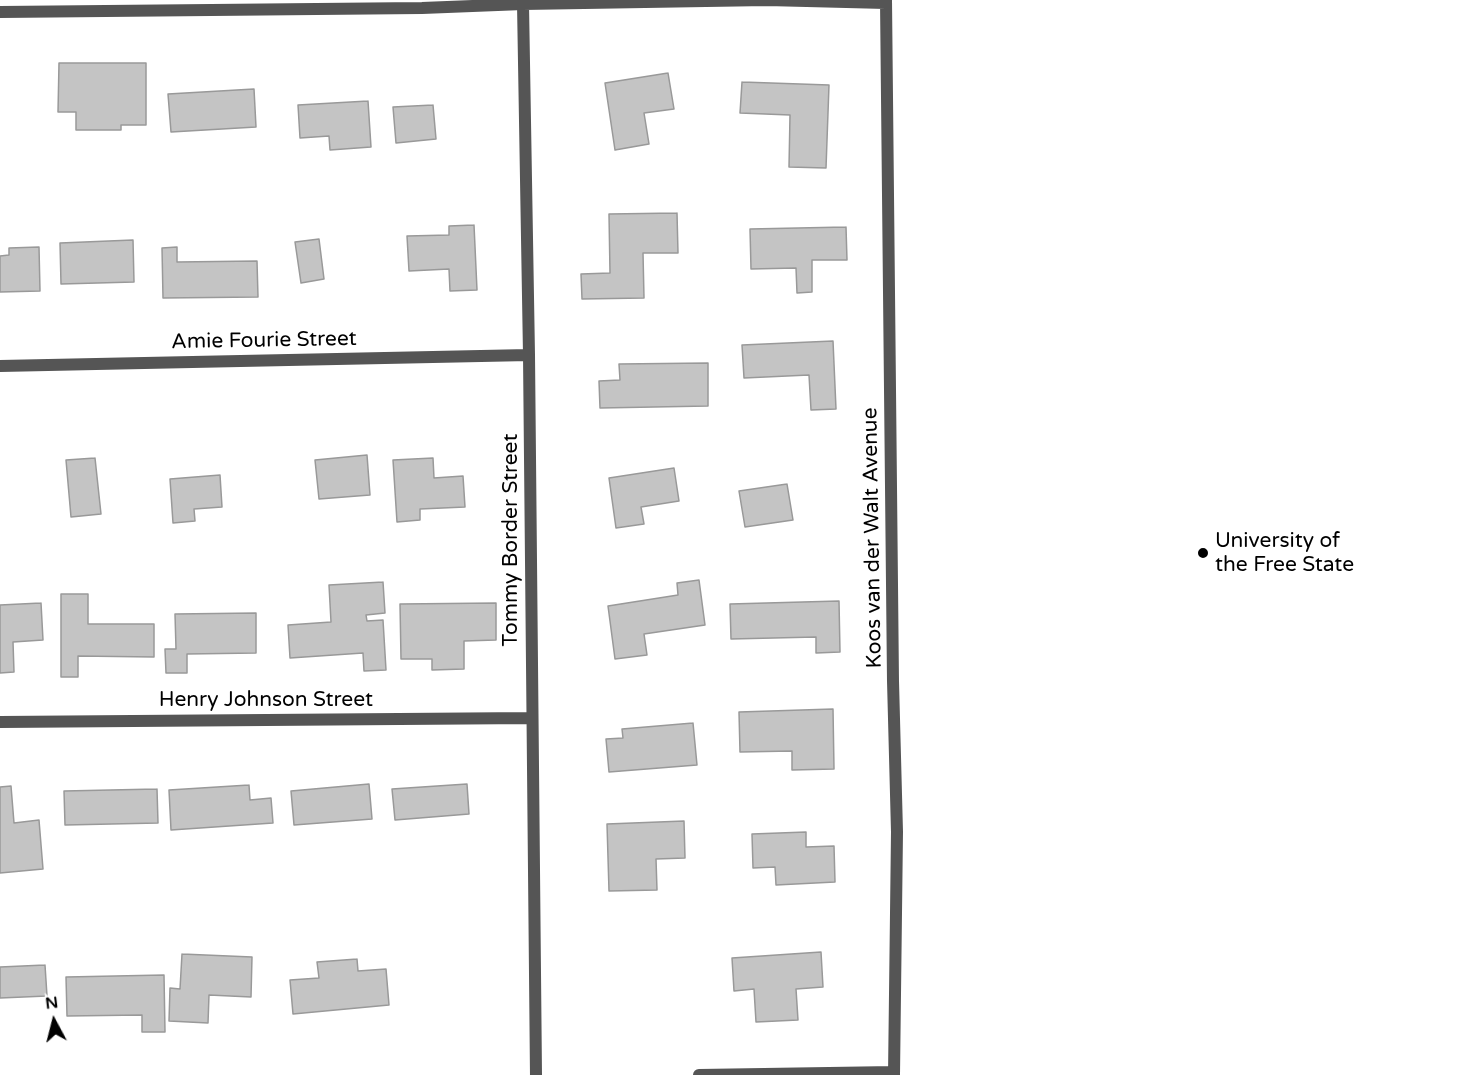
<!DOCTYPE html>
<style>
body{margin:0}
#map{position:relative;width:1463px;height:1075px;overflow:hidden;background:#fff;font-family:"Varela Round",sans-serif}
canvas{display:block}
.north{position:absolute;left:24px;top:991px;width:60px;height:60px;-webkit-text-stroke:4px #fff;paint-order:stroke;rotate:353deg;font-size:16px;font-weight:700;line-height:24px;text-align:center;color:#000}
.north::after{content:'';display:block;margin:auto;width:21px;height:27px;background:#000;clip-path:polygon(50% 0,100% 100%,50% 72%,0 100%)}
</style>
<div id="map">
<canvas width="1463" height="1075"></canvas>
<div class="north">N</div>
</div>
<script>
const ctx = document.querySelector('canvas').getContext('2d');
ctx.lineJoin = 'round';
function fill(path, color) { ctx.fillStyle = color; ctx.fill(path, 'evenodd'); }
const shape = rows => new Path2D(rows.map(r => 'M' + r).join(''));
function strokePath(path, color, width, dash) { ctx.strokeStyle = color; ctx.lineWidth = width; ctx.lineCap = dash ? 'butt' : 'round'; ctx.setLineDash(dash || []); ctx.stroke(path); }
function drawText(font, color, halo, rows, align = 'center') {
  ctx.font = font + ' "Varela Round",sans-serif'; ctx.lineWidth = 4.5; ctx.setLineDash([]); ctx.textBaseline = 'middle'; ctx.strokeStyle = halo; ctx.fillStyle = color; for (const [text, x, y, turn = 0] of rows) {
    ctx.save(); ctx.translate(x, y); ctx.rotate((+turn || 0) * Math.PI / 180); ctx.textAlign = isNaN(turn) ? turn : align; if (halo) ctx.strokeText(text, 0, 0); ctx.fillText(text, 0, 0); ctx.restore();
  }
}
const building = shape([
 [59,63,146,63,146,125,121,125,121,130,76,130,76,112,58,112,59,63],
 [668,73,674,109,644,113,649,144,615,150,605,83,668,73],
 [742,82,829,85,826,168,789,167,790,115,740,113,742,82],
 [254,89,256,127,171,132,168,94,254,89],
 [368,101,371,147,330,150,329,136,300,138,298,105,368,101],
 [433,105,436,139,396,143,393,107,433,105],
 [677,213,678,253,643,253,644,298,582,299,581,274,610,273,609,214,677,213],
 [474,225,477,290,450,291,449,269,409,271,407,236,449,235,449,226,474,225],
 [846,227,847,260,812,260,812,292,797,293,796,268,751,269,750,229,846,227],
 [319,239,324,279,301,283,295,242,319,239],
 [133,240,134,282,61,284,60,243,133,240],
 [39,247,40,291,0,292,0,256,9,255,9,248,39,247],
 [177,247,177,262,257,261,258,297,163,298,162,248,177,247],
 [833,341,836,409,811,410,809,375,744,378,742,345,833,341],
 [708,363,708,406,600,408,599,381,620,380,619,364,708,363],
 [367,455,370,495,319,499,315,460,367,455],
 [95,458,101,514,71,517,66,460,95,458],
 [433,458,434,478,463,476,465,507,420,509,420,520,397,522,393,460,433,458],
 [674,468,679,501,641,507,644,524,616,528,609,478,674,468],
 [220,475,222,507,194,509,195,521,173,523,170,479,220,475],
 [787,484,793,520,745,527,739,491,787,484],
 [699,580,705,625,644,634,647,655,615,659,608,606,678,595,677,583,699,580],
 [383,582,385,613,366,615,367,621,383,620,386,670,364,671,363,653,290,658,288,625,331,622,329,585,383,582],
 [61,594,88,594,88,624,154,624,154,657,78,656,78,677,61,677,61,594],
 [839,601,840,652,816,653,816,637,731,639,730,604,839,601],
 [41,603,43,640,13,642,14,672,0,673,0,605,41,603],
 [496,603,496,640,464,641,464,669,432,670,432,659,401,659,400,604,496,603],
 [256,613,256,653,187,654,187,673,166,673,165,649,176,649,175,614,256,613],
 [833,709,834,769,792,770,792,751,740,752,739,712,833,709],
 [693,723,697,765,609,772,606,739,623,738,622,729,693,723],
 [369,784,372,819,294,825,291,791,369,784],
 [467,784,469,814,395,820,392,789,467,784],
 [249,785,250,800,271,798,273,823,171,830,169,790,249,785],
 [11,786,14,823,39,820,43,869,0,873,0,787,11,786],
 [157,789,158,823,65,825,64,791,157,789],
 [684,821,685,858,656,859,657,890,609,891,607,824,684,821],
 [806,832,806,847,834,846,835,882,776,885,775,867,753,868,752,834,806,832],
 [821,952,823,987,796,989,798,1020,756,1022,754,989,734,991,732,958,821,952],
 [182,954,252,957,251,997,209,995,208,1023,169,1021,170,988,180,989,182,954],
 [357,959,358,971,386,969,389,1005,293,1014,290,980,319,978,317,962,357,959],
 [45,965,47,996,0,998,0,967,45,965],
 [164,975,165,1032,142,1032,142,1015,67,1016,66,977,164,975]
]);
const minor = shape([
 [886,0,893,681,897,832,894,1075],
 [523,4,529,355,536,1075],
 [0,12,422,8,523,4,767,0,886,3],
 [0,366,529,355],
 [0,722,532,718],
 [699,1075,894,1072]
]);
const markers = [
 [1203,553,6,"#000"]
];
const streetNames = [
 ["Amie Fourie Street",264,341,-1],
 ["Koos van der Walt Avenue",873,538,-91],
 ["Tommy Border Street",511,540,-90],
 ["Henry Johnson Street",266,700]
];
const poiNames = [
 ["University of",1215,541],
 ["the Free State",1215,565]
];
fill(building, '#c4c4c4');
strokePath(building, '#999', 1.5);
strokePath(minor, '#555', 12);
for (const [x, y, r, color] of markers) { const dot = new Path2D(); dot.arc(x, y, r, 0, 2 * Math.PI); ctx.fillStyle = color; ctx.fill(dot); strokePath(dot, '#fff', 2); }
drawText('21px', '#000', '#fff', streetNames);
drawText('21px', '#000', '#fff', poiNames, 'left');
</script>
